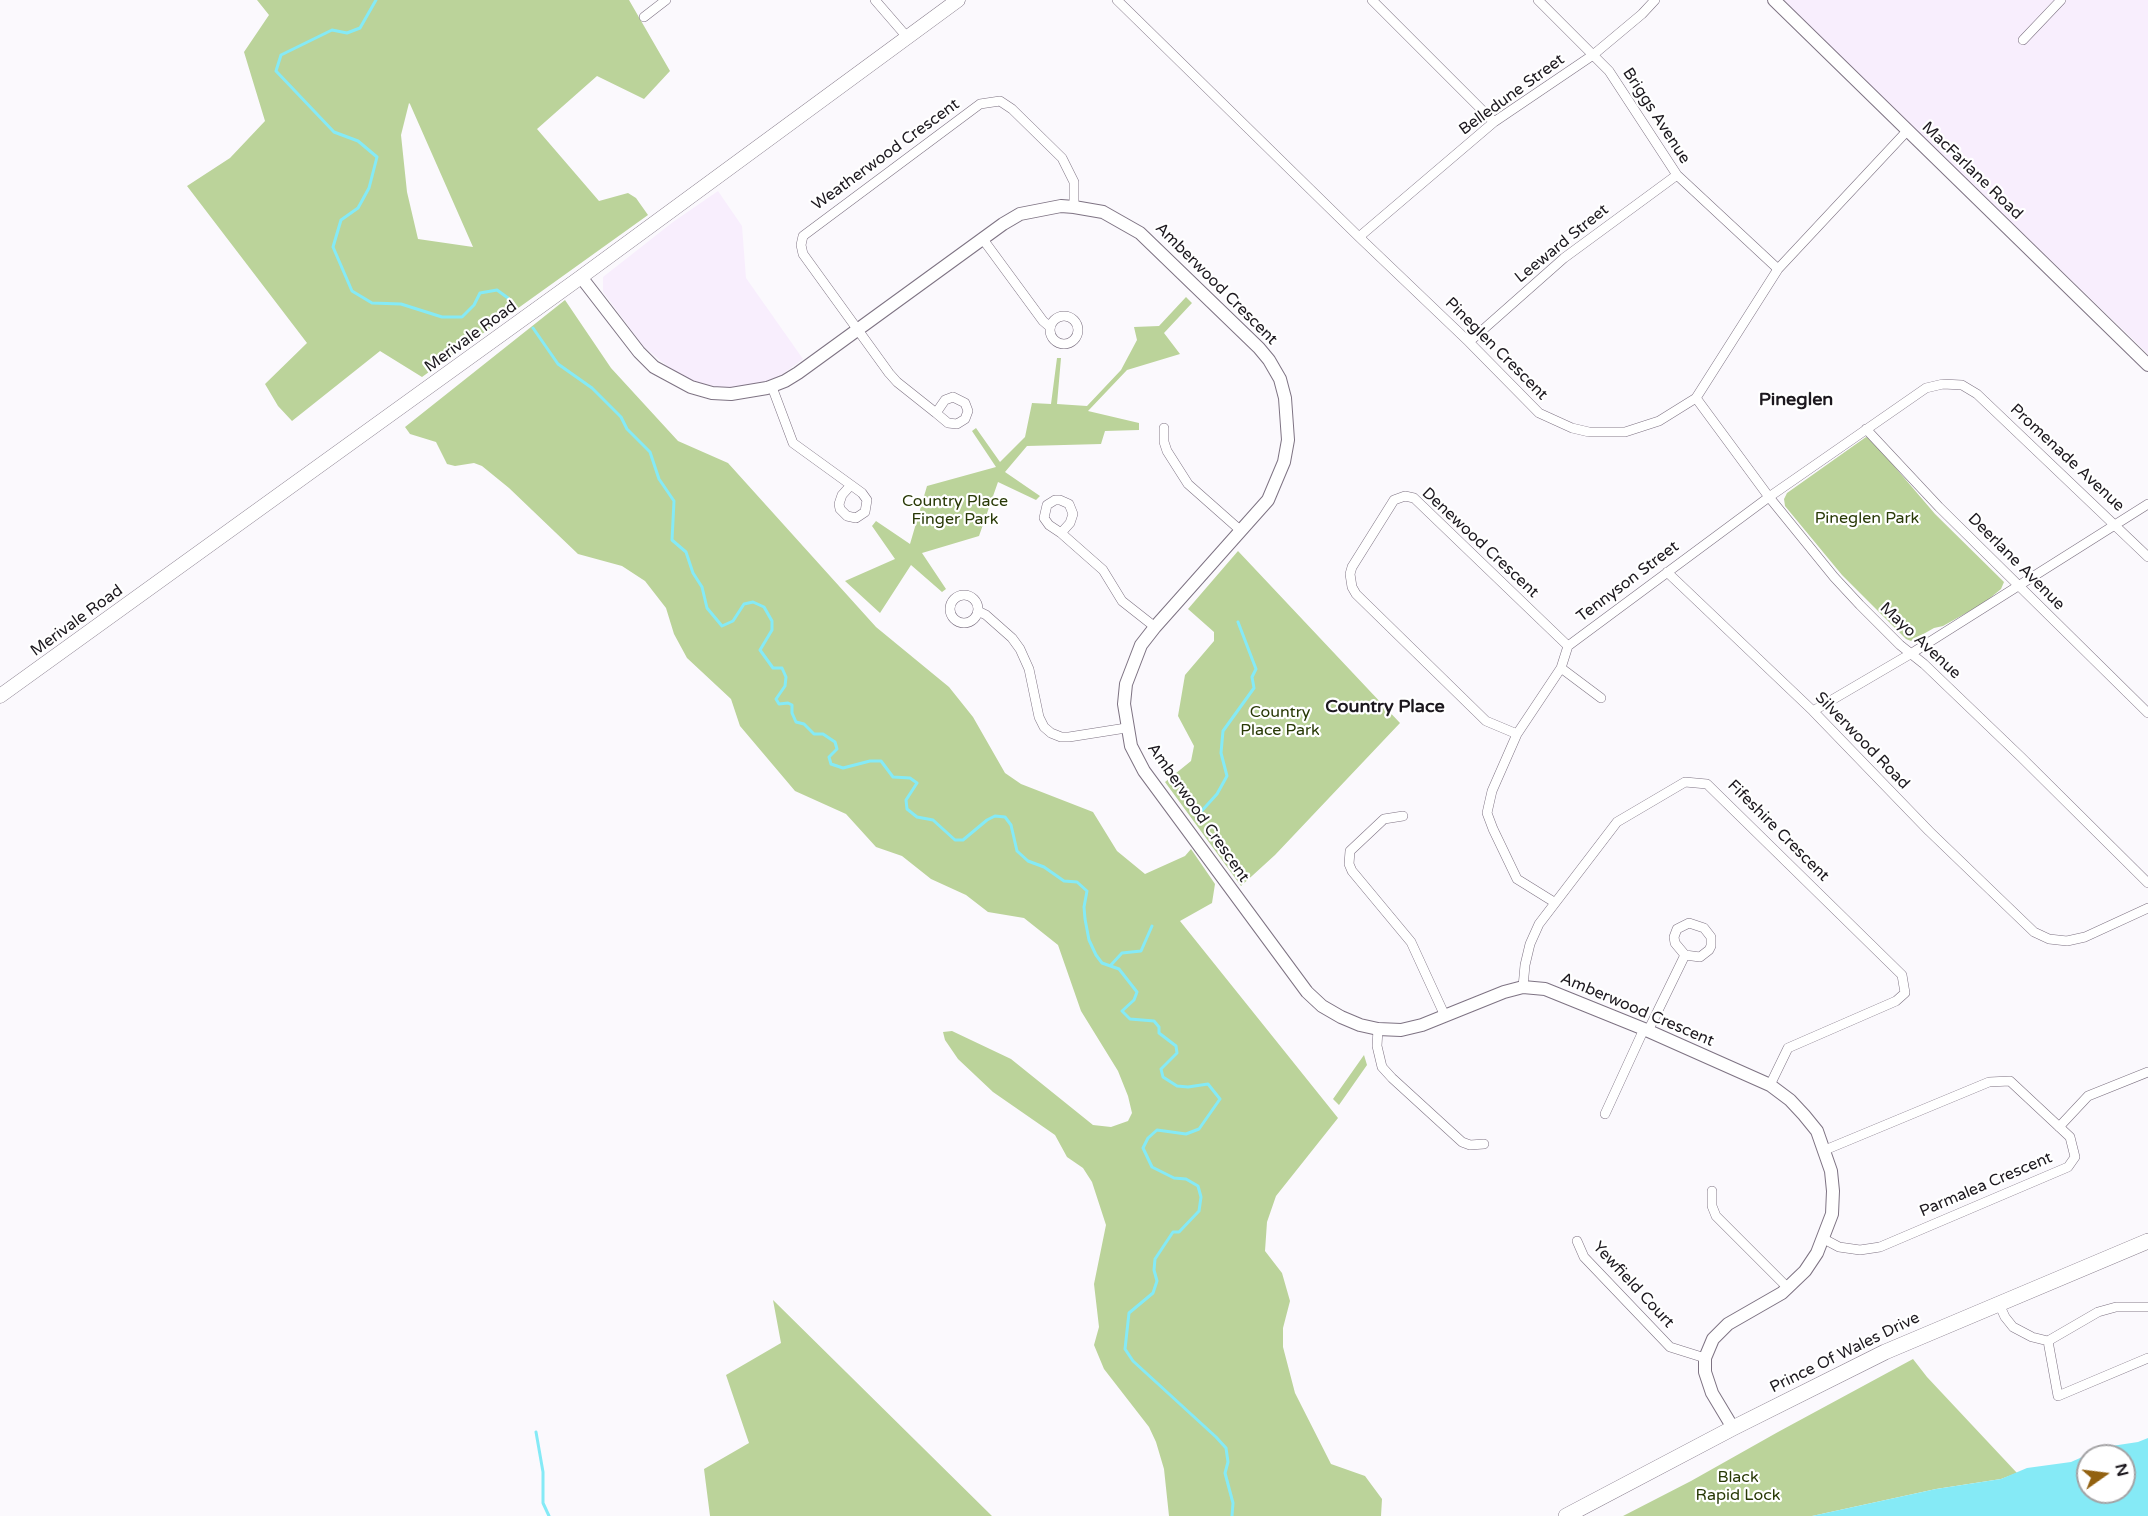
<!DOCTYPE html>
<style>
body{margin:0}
#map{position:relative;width:2148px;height:1516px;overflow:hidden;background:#fbf9fd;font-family:"Varela Round",sans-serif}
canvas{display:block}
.north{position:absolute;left:2076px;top:1444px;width:60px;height:60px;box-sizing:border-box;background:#fff;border:2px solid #a4a3a5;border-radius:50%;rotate:76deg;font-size:16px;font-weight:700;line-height:24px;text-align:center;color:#1c181e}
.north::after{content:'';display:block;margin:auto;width:21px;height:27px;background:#926110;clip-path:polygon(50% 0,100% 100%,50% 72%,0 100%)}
</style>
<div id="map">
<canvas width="2148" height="1516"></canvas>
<div class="north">N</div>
</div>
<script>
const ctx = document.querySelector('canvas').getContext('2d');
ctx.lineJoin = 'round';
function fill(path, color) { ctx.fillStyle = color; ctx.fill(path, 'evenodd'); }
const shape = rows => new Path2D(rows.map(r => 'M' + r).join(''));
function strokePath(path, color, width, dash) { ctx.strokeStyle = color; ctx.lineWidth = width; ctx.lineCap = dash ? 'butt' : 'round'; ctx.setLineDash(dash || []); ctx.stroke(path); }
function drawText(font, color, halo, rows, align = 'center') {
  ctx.font = font + ' "Varela Round",sans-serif'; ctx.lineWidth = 4.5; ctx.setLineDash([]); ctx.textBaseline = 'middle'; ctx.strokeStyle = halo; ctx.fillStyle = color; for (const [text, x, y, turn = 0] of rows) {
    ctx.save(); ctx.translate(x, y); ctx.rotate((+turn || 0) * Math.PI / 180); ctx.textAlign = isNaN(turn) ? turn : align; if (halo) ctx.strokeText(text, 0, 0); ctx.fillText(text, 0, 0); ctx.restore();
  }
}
const built = shape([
 [1784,0,2148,0,2148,354,1902,117],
 [718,191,742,226,746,278,803,359,780,376,756,385,729,389,694,382,667,366,644,347,603,292,603,277,673,222]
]);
const green = shape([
 [257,0,629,0,670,71,644,99,597,76,537,129,599,201,628,193,636,198,648,215,422,377,380,351,292,421,278,406,265,384,307,343,187,186,230,158,265,121,244,52,269,15],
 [409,103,410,104,473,247,418,239,407,192,401,135],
 [1186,297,1192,303,1164,333,1180,354,1127,370,1088,411,1139,423,1139,430,1105,431,1101,444,1027,446,1005,472,1040,496,1036,500,998,482,979,536,922,553,946,589,942,592,911,565,880,613,845,581,895,559,872,526,876,521,910,544,927,486,996,467,972,431,976,428,1000,462,1025,437,1032,403,1051,404,1057,358,1061,358,1057,404,1087,406,1121,370,1137,340,1134,327,1159,326],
 [565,300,611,368,678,441,728,463,876,627,949,687,973,717,1005,773,1021,784,1093,812,1117,851,1145,874,1185,856,1191,849,1215,884,1212,903,1180,921,1338,1118,1276,1196,1267,1222,1265,1251,1282,1273,1290,1301,1283,1328,1283,1347,1295,1393,1331,1464,1365,1476,1382,1499,1381,1516,1169,1516,1164,1469,1156,1442,1149,1427,1104,1369,1094,1345,1099,1327,1094,1284,1106,1225,1092,1182,1083,1168,1067,1157,1055,1135,993,1092,958,1059,945,1040,943,1032,952,1031,1011,1059,1093,1125,1111,1127,1128,1121,1132,1113,1128,1096,1118,1071,1081,1011,1058,945,1024,918,988,912,966,895,931,879,902,856,876,847,846,814,795,791,740,726,731,699,687,658,674,634,666,608,645,581,622,566,578,554,509,488,482,466,474,463,455,466,447,464,436,442,410,434,405,427],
 [1866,437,1871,439,1935,514,2004,582,2001,589,1984,603,1943,626,1934,628,1911,641,1906,639,1842,575,1785,506,1784,499,1787,493],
 [1238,551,1400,723,1275,855,1241,886,1165,782,1191,761,1194,746,1178,716,1185,675,1214,641,1214,632,1188,609],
 [1364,1055,1367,1065,1339,1105,1333,1099],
 [773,1300,992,1516,710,1516,704,1469,749,1443,726,1375,781,1343],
 [1913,1359,1927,1377,2017,1473,2001,1479,1936,1489,1812,1516,1623,1516,1691,1481,1778,1432]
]);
const water = shape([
 [2148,1438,2148,1516,1812,1516,1936,1489,2001,1479,2027,1468,2071,1462,2105,1447,2138,1442],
 [2088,1456,2124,1456,2124,1492,2088,1492]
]);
const stream = shape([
 [376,0,360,28,347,33,332,30,281,55,276,71,334,132,358,141,377,157,369,188,358,208,341,220,333,247,352,291,372,303,401,304,442,317,462,317,474,305,480,293,497,290,508,298],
 [533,328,558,364,592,388,621,417,627,429,650,452,659,479,674,501,672,540,686,552,693,573,702,587,707,608,722,626,733,621,744,604,753,602,764,607,772,621,772,630,760,650,773,668,782,668,786,677,785,686,776,699,779,704,788,703,792,705,792,713,796,722,804,724,814,734,823,734,835,742,837,749,829,757,831,764,843,768,870,761,881,761,893,777,910,778,917,783,906,800,907,809,917,817,933,820,955,840,963,840,987,820,995,816,1005,817,1011,825,1017,851,1028,861,1044,867,1064,881,1077,882,1087,891,1084,907,1085,919,1089,940,1096,955,1102,963,1119,969,1137,992,1134,1000,1122,1011,1130,1019,1154,1021,1159,1027,1159,1033,1176,1046,1177,1053,1161,1069,1163,1077,1177,1086,1188,1087,1208,1084,1220,1099,1199,1129,1186,1134,1157,1130,1148,1138,1143,1148,1152,1167,1174,1178,1186,1179,1198,1186,1201,1197,1199,1211,1179,1232,1173,1232,1155,1259,1154,1270,1157,1281,1153,1293,1129,1313,1125,1349,1133,1361,1216,1437,1226,1448,1228,1462,1225,1473,1233,1503,1232,1516],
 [1198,815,1217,794,1227,776,1221,753,1223,731,1254,688,1252,677,1256,669,1238,622],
 [1110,966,1122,953,1141,951,1152,926],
 [536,1432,543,1472,543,1503,549,1516]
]);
const minor = shape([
 [875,0,907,37],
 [1117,0,1359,237,1469,342,1539,413,1572,428,1589,432,1625,432,1659,421,1696,398,1778,269,1907,131],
 [1372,0,1494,122],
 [1538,0,1609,71,1677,175,1778,269],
 [644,17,666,0],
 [2023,40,2061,0],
 [1359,237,1494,122,1593,55,1642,14,1655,0],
 [982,238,1043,321,1050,327],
 '1050 330a14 14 0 1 1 28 0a14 14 0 1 1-28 0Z',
 [1469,342,1564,258,1677,175],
 [772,387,793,443,851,485],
 [953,397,965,403,968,411,965,419,957,424,948,423,936,413,945,400,953,397],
 [1696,398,1769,497,1834,577,1860,605,1900,645,1924,664,2021,757,2148,883],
 [936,413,897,382,889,373,803,254,801,245,803,236,980,104,1000,101,1012,109,1062,158,1074,182,1074,207],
 [1164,428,1164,442,1167,451,1188,484,1240,530],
 [1866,429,1939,507,2148,713],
 [851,485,862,493,867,500,865,512,856,518,847,516,840,509,839,504,842,495,851,485],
 [1055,500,1060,500,1069,504,1073,514,1070,523,1061,533,1049,525,1044,518,1047,505,1055,500],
 [1061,533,1103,570,1122,601,1155,627],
 [1667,572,1813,711,1929,831,2034,932,2049,939,2067,941,2085,937,2148,908],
 '950 609a14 14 0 1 1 28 0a14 14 0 1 1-28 0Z',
 [978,611,986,615,1012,638,1020,649,1029,669,1039,717,1044,727,1051,733,1061,737,1069,737,1126,728],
 [1561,668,1601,698],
 [1813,711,1912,653,2148,504],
 [1517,734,1486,721,1356,594,1352,587,1350,574,1352,567,1394,500,1405,496,1414,498,1568,646],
 [1403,816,1384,819,1350,851,1349,864,1352,871,1411,942,1445,1016],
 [1554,902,1517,879,1493,829,1487,813,1492,791,1517,734,1561,668,1568,646,1769,497,1926,388,1943,384,1962,385,1977,394,2148,557],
 [1689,923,1704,928,1711,937,1711,946,1709,950,1700,957,1685,955,1675,943,1674,937,1677,929,1689,923],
 [1523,987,1525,965,1530,944,1539,924,1617,822,1685,782,1707,784,1902,975,1905,993,1896,1001,1788,1048,1770,1085],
 [1378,1029,1377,1046,1382,1067,1392,1078,1462,1142,1470,1145,1484,1144],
 [1648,1031,1685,955],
 [1605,1114,1644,1029],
 [2059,1127,2088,1096,2148,1072],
 [1712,1191,1712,1206,1716,1216,1788,1288],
 [1824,1239,1839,1247,1860,1250,1880,1247,2068,1167,2075,1157,2070,1137,2010,1081,1989,1082,1825,1150],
 [1577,1241,1584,1257,1670,1347,1705,1358],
 [1999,1304,2005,1317,2013,1327,2032,1337,2048,1341,2098,1312,2116,1307,2148,1307],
 [2048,1341,2058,1396,2148,1358]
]);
const tertiary = shape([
 [1774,0,2148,365],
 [581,277,639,352,654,367,691,387,712,393,731,394,767,388,785,381,798,373,1003,224,1020,214,1061,206,1074,207,1103,212,1140,233,1259,348,1269,360,1280,379,1285,398,1288,440,1284,462,1268,500,1155,627,1141,645,1126,684,1124,704,1131,746,1144,771,1307,992,1322,1006,1341,1017,1360,1025,1378,1029,1401,1030,1422,1025,1504,992,1523,987,1545,989,1644,1029,1770,1085,1790,1100,1804,1115,1817,1131,1831,1171,1833,1191,1832,1214,1817,1253,1805,1271,1782,1293,1728,1324,1713,1339,1705,1358,1705,1372,1712,1393,1733,1428]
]);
const secondary = shape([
 [0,696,581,277,958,0]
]);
const primary = shape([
 [1566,1516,1733,1428,1885,1352,2148,1241]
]);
const streetNames = [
 ["Belledune Street",1512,95,-36],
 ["Briggs Avenue",1656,116,57],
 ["Weatherwood Crescent",886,155,-36],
 ["MacFarlane Road",1972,171,44],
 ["Leeward Street",1562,244,-39],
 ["Amberwood Crescent",1216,284,45],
 ["Merivale Road",471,337,-36],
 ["Pineglen Crescent",1496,349,45],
 ["Promenade Avenue",2067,458,43],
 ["Denewood Crescent",1480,543,43],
 ["Deerlane Avenue",2016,562,45],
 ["Tennyson Street",1628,582,-37],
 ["Merivale Road",77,621,-36],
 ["Mayo Avenue",1920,641,43],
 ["Silverwood Road",1862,741,46],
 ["Amberwood Crescent",1198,813,55],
 ["Fifeshire Crescent",1778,831,45],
 ["Amberwood Crescent",1637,1010,23],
 ["Parmalea Crescent",1986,1185,-23],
 ["Yewfield Court",1633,1285,47],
 ["Prince Of Wales Drive",1845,1353,-26]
];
const parkNames = [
 ["Country Place",955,502],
 ["Finger Park",955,520],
 ["Pineglen Park",1867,519],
 ["Country",1280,713],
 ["Place Park",1280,731],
 ["Black",1738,1478],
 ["Rapid Lock",1738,1496]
];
const neighbourhoodNames = [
 ["Pineglen",1796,400],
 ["Country Place",1385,707]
];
fill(built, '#f8eefd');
fill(green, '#bbd39a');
fill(water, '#85eaf6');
strokePath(stream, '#85eaf6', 3);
strokePath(minor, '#7e7383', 10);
strokePath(tertiary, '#7e7383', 14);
strokePath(secondary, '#7e7383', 15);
strokePath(primary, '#7e7383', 16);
strokePath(minor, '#fff', 9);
strokePath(tertiary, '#fff', 12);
strokePath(secondary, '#fff', 14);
strokePath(primary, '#fff', 15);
drawText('16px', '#1c181e', '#fff', streetNames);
drawText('16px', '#283906', '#fff', parkNames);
drawText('bold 18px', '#1c181e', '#fff', neighbourhoodNames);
</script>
